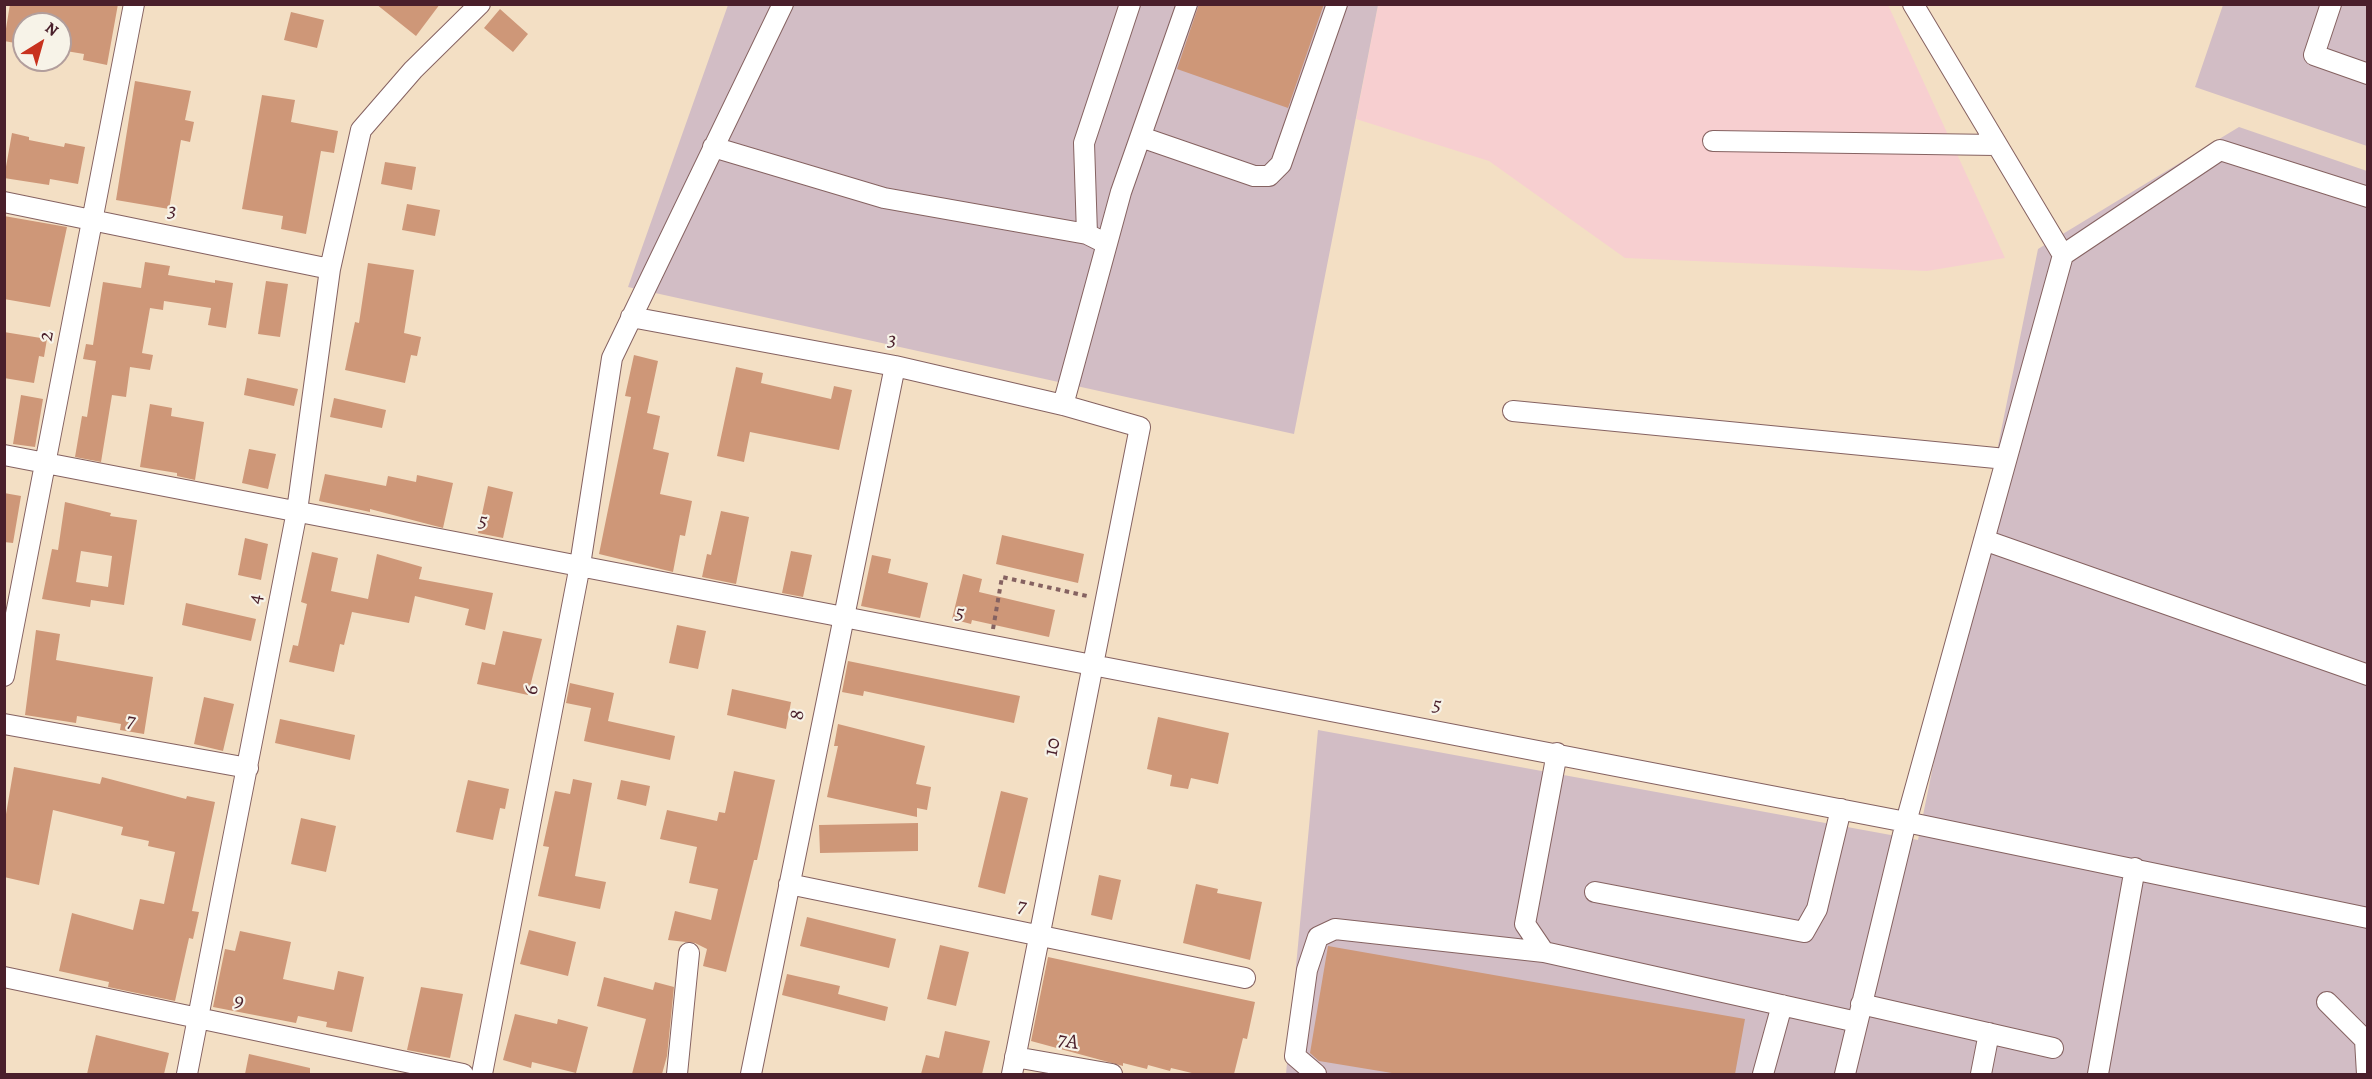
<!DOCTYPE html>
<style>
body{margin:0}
#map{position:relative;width:2372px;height:1079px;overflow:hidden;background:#f3dfc4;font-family:Alegreya,serif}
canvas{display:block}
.frame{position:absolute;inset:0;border:6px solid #4a1f2b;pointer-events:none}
.north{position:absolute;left:12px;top:12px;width:60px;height:60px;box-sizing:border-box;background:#f7f3e8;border:2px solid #b29e9c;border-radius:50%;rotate:37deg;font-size:16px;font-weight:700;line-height:24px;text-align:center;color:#4a1f2b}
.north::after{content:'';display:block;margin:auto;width:21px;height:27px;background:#c8321e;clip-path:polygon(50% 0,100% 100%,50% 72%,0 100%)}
</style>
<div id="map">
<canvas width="2372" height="1079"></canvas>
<div class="frame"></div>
<div class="north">N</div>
</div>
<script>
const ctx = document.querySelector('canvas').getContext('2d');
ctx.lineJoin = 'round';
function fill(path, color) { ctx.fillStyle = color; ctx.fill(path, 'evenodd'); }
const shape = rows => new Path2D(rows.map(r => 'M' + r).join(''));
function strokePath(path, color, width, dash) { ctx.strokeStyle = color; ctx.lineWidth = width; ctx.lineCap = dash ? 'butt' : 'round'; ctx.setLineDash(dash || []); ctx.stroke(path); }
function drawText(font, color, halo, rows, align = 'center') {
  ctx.font = font + ' Alegreya,serif'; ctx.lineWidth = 4.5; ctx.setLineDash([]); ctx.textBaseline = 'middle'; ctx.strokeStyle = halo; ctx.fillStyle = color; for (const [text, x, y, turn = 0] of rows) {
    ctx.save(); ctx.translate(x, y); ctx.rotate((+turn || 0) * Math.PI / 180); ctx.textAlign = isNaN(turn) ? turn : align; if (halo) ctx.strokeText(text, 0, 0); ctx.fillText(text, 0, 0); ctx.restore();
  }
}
const built = shape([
 [1378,5,1888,5,2005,258,1927,271,1625,258,1489,161,1356,119]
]);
const industrial = shape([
 [728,5,1378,5,1294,434,628,287],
 [2223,5,2367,5,2367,146,2195,87],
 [2239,127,2367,171,2367,1074,1286,1074,1318,730,1918,840,2038,249]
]);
const building = shape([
 [10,4,118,4,107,65,83,60,84,54,60,50,60,24,24,24,21,44,4,41],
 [376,4,440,4,416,36],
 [1199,4,1324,4,1288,108,1177,69],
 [500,9,528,34,513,52,484,28],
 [291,12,324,20,317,48,284,40],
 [135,81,191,91,185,120,194,122,190,142,181,140,169,209,116,200],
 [262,95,295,100,291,122,338,131,334,153,321,151,306,234,281,229,283,216,242,209],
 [12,133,29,137,29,140,64,147,65,143,85,147,78,184,50,179,49,185,4,178],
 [385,162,416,167,412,190,381,184],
 [407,204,440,210,435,236,402,230],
 [4,216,67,227,50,307,4,299],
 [145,262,170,266,168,275,215,283,215,280,233,283,226,328,208,325,211,308,164,301,163,310,150,308,142,353,153,355,150,370,130,367,126,397,112,395,101,462,75,457,82,416,87,417,96,361,83,359,86,344,93,345,103,282,141,288],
 [368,263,414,270,404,333,421,337,417,356,411,355,405,383,345,370,355,322,359,323],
 [266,281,288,284,280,337,258,334],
 [4,332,47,339,44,357,39,356,34,383,4,378],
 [634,355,658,361,647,413,660,416,653,449,669,453,660,494,692,501,685,536,680,535,673,572,599,554,631,397,625,396],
 [736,367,763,373,761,383,831,399,834,386,852,390,839,450,750,432,744,462,717,456],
 [247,378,298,389,294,406,244,395],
 [21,395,43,399,35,447,13,444],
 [334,398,386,410,382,428,330,417],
 [150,404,172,408,171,416,204,422,195,480,177,476,177,473,140,467],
 [249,449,276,454,268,489,242,483],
 [325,474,386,486,388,476,416,482,417,475,453,483,443,528,370,509,370,512,319,501],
 [488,486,513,492,503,538,478,533],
 [4,493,21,496,13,543,4,542],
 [65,502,111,513,110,516,137,520,124,605,91,600,90,607,42,599,52,549,58,550],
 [81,551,112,556,108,587,76,582],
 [721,511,749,517,736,584,702,577,707,554,711,555],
 [1002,535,1084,554,1078,583,996,564],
 [245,538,268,544,261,580,238,575],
 [791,551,812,555,803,597,782,593],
 [312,552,338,558,331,591,368,599,377,554,422,567,419,579,493,593,485,630,465,625,469,609,415,596,409,623,352,612,344,645,340,644,334,672,289,662,293,645,298,646,307,604,301,602],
 [872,555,891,559,888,573,928,583,920,618,861,606],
 [963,574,982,579,979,592,1055,610,1049,637,972,620,971,624,952,619],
 [186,603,256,619,251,641,182,625],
 [677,625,706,631,698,669,669,663],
 [36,630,60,634,56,660,153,677,144,734,120,730,121,724,77,716,76,723,25,715],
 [503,631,542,639,528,695,477,684,482,662,495,665],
 [848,661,1020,696,1014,723,864,691,863,696,842,692],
 [570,683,614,693,608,721,675,736,670,760,584,741,591,708,566,703],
 [732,689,791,702,786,729,727,715],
 [204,697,234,704,223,751,194,744],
 [1158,717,1229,733,1218,784,1191,778,1188,789,1170,786,1172,775,1147,769],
 [280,719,355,735,350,760,275,743],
 [838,724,925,746,916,784,931,787,927,810,917,808,917,817,827,797,838,746,834,746],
 [14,767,100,784,102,777,186,799,187,796,215,802,192,911,199,912,193,939,189,938,175,1001,108,987,109,982,59,971,72,913,133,930,140,899,164,904,175,852,148,846,149,841,121,835,123,827,53,810,39,885,4,877,4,826],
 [734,771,775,780,757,860,754,860,726,972,703,966,707,949,695,943,668,940,675,911,711,920,718,889,689,883,697,847,660,839,667,810,717,821,719,812,725,813],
 [573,779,592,783,575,876,606,882,600,909,538,896,549,847,543,846,555,791,570,794],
 [468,780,509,789,505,809,500,808,493,840,456,832],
 [621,780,650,786,646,806,617,799],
 [1001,791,1028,798,1005,894,978,887],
 [301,818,336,826,326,872,291,864],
 [918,823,918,851,820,853,819,825],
 [1099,875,1121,880,1112,920,1091,915],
 [1196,884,1218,889,1217,893,1262,902,1250,960,1183,943],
 [807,917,896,939,889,968,800,946],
 [529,930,576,942,568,976,520,964],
 [240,931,291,942,283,979,334,990,338,971,364,977,352,1032,326,1027,327,1022,298,1016,296,1023,213,1007,225,949,235,951],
 [940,945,969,952,956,1006,927,999],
 [1328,946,1745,1019,1735,1074,1398,1074,1319,1061,1310,1053],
 [1048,957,1255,1002,1247,1039,1243,1038,1234,1074,1196,1074,1171,1068,1170,1071,1148,1065,1147,1069,1123,1063,1123,1066,1031,1041],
 [787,974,840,986,838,994,888,1007,885,1021,782,995],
 [604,977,653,990,655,982,674,987,667,1056,662,1074,632,1074,646,1019,597,1006],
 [421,987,463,994,450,1058,407,1050],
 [515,1014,557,1024,558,1019,588,1027,576,1073,532,1062,531,1068,503,1060],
 [945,1031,990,1041,982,1074,921,1074,926,1055,939,1058],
 [96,1035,169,1053,164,1074,87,1074],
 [249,1054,310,1068,310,1074,245,1074]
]);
const path = shape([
 [993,629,1002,577,1087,596]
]);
const minor = shape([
 [1913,4,2063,255],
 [2331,4,2314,55,2368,74],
 [1141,137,1254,176,1269,176,1281,164,1337,4],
 [1713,141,1996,145],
 [713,147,884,198,1087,234],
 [2368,197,2220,150,2063,255,1906,822,2368,918],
 [4,202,330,269],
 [1099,240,1087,234,1084,143,1130,4],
 [631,317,895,366,1063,405,1140,427,1012,1074],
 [1063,405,1121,192,1187,4],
 [1513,411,2006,459],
 [4,455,1906,822,1845,1074],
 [1984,540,2368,675],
 [4,676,134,4],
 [4,724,248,768],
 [1557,753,1525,924,1544,952,1857,1022],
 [789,884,1245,978],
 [1595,892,1804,932,1817,909,1841,809],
 [4,977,463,1074],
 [2327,1002,2365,1040,2367,1074],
 [1861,1004,2053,1048],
 [1015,1057,1112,1074],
 [187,1074,297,511,330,269,361,130,413,70,480,4],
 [482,1074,580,565,612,358,783,4],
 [677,1074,689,953],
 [751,1074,895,366],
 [1316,1074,1295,1056,1307,970,1318,937,1335,929,1544,952],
 [1763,1074,1782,1005],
 [1981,1074,1989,1033],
 [2098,1074,2135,868]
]);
const streetNames = [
 ["3",172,212,12],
 ["2",47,336,-79],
 ["3",892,341,11],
 ["5",483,522,11],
 ["4",256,599,-79],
 ["5",960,614,11],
 ["6",532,690,-79],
 ["5",1437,706,11],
 ["8",798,715,-79],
 ["7",131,722,10],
 ["10",1053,747,-79],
 ["7",1022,907,12],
 ["9",239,1002,12],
 ["7A",1068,1042,11]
];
fill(built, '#f7cfd0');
fill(industrial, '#d2bdc5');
fill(building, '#ce9778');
strokePath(minor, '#856261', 22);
strokePath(path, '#856261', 4, [4.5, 4.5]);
strokePath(minor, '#fff', 20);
drawText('21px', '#4a1f2b', '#f7f3e8', streetNames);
</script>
